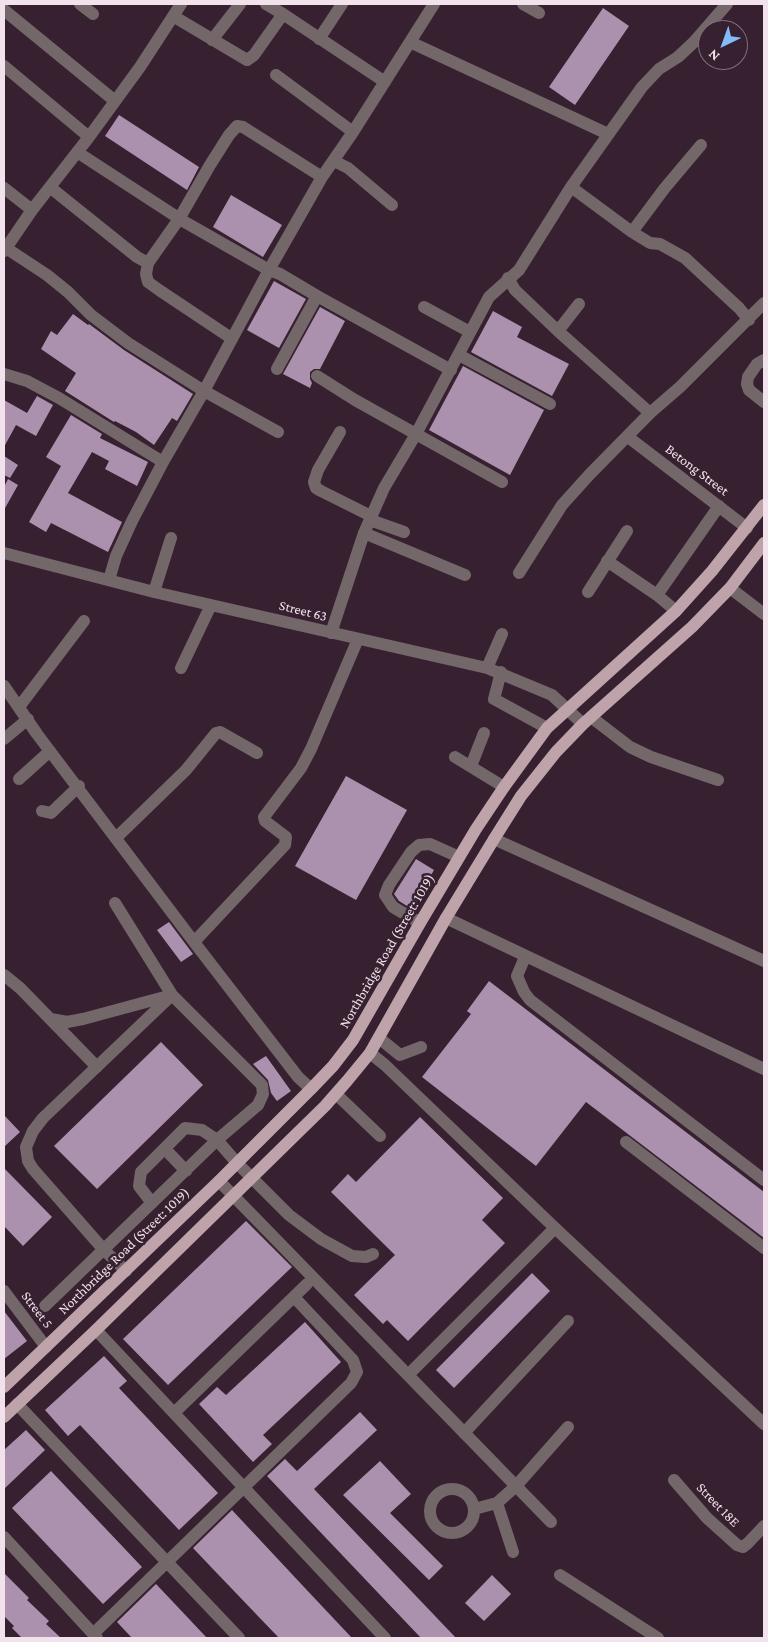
<!DOCTYPE html>
<style>
body{margin:0}
#map{position:relative;width:768px;height:1642px;overflow:hidden;background:#372130;font-family:"Crimson Pro",serif}
canvas{display:block}
.frame{position:absolute;inset:0;border:5px solid #f1e2eb;pointer-events:none}
.north{position:absolute;left:698px;top:20px;width:50px;height:50px;box-sizing:border-box;background:#372130;border:1px solid #816e7b;border-radius:50%;rotate:222deg;font-size:14px;font-weight:700;line-height:20px;text-align:center;color:#f1e2eb}
.north::after{content:'';display:block;margin:auto;width:18px;height:22px;background:#82bcfa;clip-path:polygon(50% 0,100% 100%,50% 72%,0 100%)}
</style>
<div id="map">
<canvas width="768" height="1642"></canvas>
<div class="frame"></div>
<div class="north">N</div>
</div>
<script>
const ctx = document.querySelector('canvas').getContext('2d');
ctx.lineJoin = 'round';
function fill(path, color) { ctx.fillStyle = color; ctx.fill(path, 'evenodd'); }
const shape = rows => new Path2D(rows.map(r => 'M' + r).join(''));
function strokePath(path, color, width, dash) { ctx.strokeStyle = color; ctx.lineWidth = width; ctx.lineCap = dash ? 'butt' : 'round'; ctx.setLineDash(dash || []); ctx.stroke(path); }
function drawText(font, color, halo, rows, align = 'center') {
  ctx.font = font + ' "Crimson Pro",serif'; ctx.lineWidth = 5; ctx.setLineDash([]); ctx.textBaseline = 'middle'; ctx.strokeStyle = halo; ctx.fillStyle = color; for (const [text, x, y, turn = 0] of rows) {
    ctx.save(); ctx.translate(x, y); ctx.rotate((+turn || 0) * Math.PI / 180); ctx.textAlign = isNaN(turn) ? turn : align; if (halo) ctx.strokeText(text, 0, 0); ctx.fillText(text, 0, 0); ctx.restore();
  }
}
const building = shape([
 [603,8,629,26,575,105,549,87],
 [119,115,199,167,187,190,105,136],
 [231,195,282,225,263,257,213,227],
 [274,281,306,299,279,348,247,330],
 [320,307,345,321,320,369,314,369,310,372,310,379,312,383,310,388,283,374],
 [493,311,522,327,517,337,569,364,552,396,471,352],
 [73,314,88,325,89,324,124,350,193,394,177,421,172,418,154,445,136,432,115,421,114,422,65,391,76,373,41,349,51,331,57,335],
 [463,366,544,410,510,475,429,430],
 [37,396,53,405,36,436,16,425,4,447,4,400,27,413],
 [71,415,102,434,100,438,148,462,137,486,105,469,109,461,92,452,68,493,122,522,108,552,51,523,46,532,29,522,61,466,46,457],
 [4,456,18,465,10,478,4,475],
 [8,479,18,485,4,510,4,487],
 [346,776,407,810,356,900,295,866],
 [416,859,434,870,412,909,399,901,394,894],
 [169,922,193,954,181,962,157,930],
 [489,981,764,1192,764,1238,586,1102,536,1166,422,1077,471,1014,467,1011],
 [161,1042,203,1085,97,1189,54,1146],
 [266,1056,291,1091,277,1101,271,1093,268,1080,253,1064],
 [4,1115,20,1132,4,1147],
 [420,1117,503,1198,482,1220,505,1243,408,1341,387,1320,383,1324,354,1295,395,1255,331,1192,348,1174,356,1182],
 [4,1168,52,1217,23,1246,4,1226],
 [246,1221,292,1267,168,1385,123,1339],
 [532,1273,550,1291,454,1388,436,1370],
 [4,1311,27,1341,4,1359],
 [305,1322,341,1362,263,1435,272,1444,253,1462,199,1404,217,1387,226,1395],
 [104,1356,127,1381,119,1388,218,1493,179,1530,80,1425,68,1436,45,1410],
 [360,1412,377,1430,314,1489,456,1638,421,1638,267,1476,285,1459,297,1471],
 [26,1430,45,1450,4,1489,4,1450],
 [380,1461,411,1494,390,1513,443,1566,429,1580,343,1495],
 [51,1471,142,1567,103,1604,12,1508],
 [232,1510,304,1587,352,1638,279,1638,211,1567,193,1548],
 [4,1573,29,1598,27,1600,49,1621,46,1624,61,1638,22,1638,12,1628,14,1626,4,1616],
 [492,1575,511,1594,484,1621,465,1603],
 [156,1584,174,1603,207,1638,132,1638,117,1622]
]);
const minor = shape([
 [80,4,93,14],
 [266,4,283,14],
 [523,4,539,13],
 [4,10,115,101],
 [173,16,247,60,254,55,283,14,385,82],
 [319,39,342,4],
 [212,40,240,4],
 [410,42,608,134],
 [4,66,89,137],
 [276,75,353,132],
 [77,152,183,221,269,270,280,274,317,296,451,370],
 [334,161,348,168,392,205],
 [571,187,632,232,650,243,660,244,685,258,739,308,749,320],
 [4,188,32,210],
 [51,188,137,257,148,263],
 [632,232,664,189,701,145],
 [6,248,47,275,68,292,91,315,128,343,204,391,278,432],
 [4,251,32,210,89,137,140,67,181,4],
 [508,278,515,290,558,331,650,413],
 [424,307,470,332],
 [558,331,579,304],
 [231,338,159,290,148,282,146,274,148,263,179,219,210,165,229,135,237,126,243,127,322,177],
 [459,355,550,404],
 [764,360,757,364,748,377,747,384,749,390,764,402],
 [277,369,317,296],
 [4,374,27,381,59,398,163,462],
 [317,376,355,400,502,482],
 [340,432,318,470,314,482,316,488,321,491,371,516],
 [628,437,747,528],
 [370,520,404,532],
 [364,533,465,575],
 [4,553,154,592,487,668,552,695,583,724],
 [607,561,657,595,676,611],
 [519,573,562,505,590,474,650,413,680,387,764,303],
 [109,580,116,556,132,521,163,462,204,391,269,270,322,177,353,132,434,4],
 [730,588,764,614],
 [154,592,171,538],
 [588,592,627,531],
 [657,595,719,506],
 [331,633,364,533,384,488,416,434,489,297,519,270,571,187,642,87,659,69,678,57,694,42,727,4],
 [181,668,211,605],
 [487,668,502,634],
 [501,672,494,699,547,728],
 [4,686,37,734,194,942,298,1077,311,1089],
 [19,707,84,621],
 [591,717,630,747,651,757,718,780],
 [4,739,28,719],
 [455,757,504,787],
 [471,766,484,733],
 [19,779,50,751],
 [42,811,51,813,79,786],
 [117,837,186,770,216,733,220,732,257,753],
 [494,839,764,961],
 [446,918,764,1069],
 [420,923,393,907,385,895,389,885,411,852,419,845,430,844,459,857],
 [194,942,285,845,286,837,265,821,264,817,301,768,311,749,358,639],
 [525,957,517,976,524,992,530,1000,764,1180],
 [4,975,20,988,97,1067],
 [51,1019,67,1022,83,1019,172,995,43,1118,33,1131,26,1147,28,1161,33,1169,104,1250,126,1271],
 [379,1038,400,1055,421,1047],
 [370,1053,385,1065,555,1228,764,1424],
 [336,1094,380,1136],
 [626,1142,764,1248],
 [165,1149,186,1171],
 [219,1181,551,1522],
 [152,1203,139,1186,141,1172,185,1128,202,1130,217,1140,237,1163,289,1215,321,1239,352,1256,366,1257,373,1254],
 [4,1291,46,1347],
 [45,1306,217,1140,258,1105,263,1094,262,1085,172,995,115,903],
 [96,1330,385,1638],
 [408,1375,555,1228],
 [17,1404,239,1638],
 [174,1413,307,1284],
 [464,1433,568,1321],
 [674,1480,707,1518,737,1545,743,1547,748,1543,764,1526],
 '430 1511a22 22 0 1 1 44 0a22 22 0 1 1-44 0Z',
 [497,1503,513,1552],
 [474,1509,497,1503,516,1486,568,1427],
 [4,1537,97,1638],
 [560,1575,658,1638],
 [93,1634,351,1383,357,1372,353,1360,294,1297]
]);
const major = shape([
 [4,1387,219,1181,311,1089,333,1066,353,1040,420,923,476,829,504,787,547,728,676,611,712,571,764,505],
 [4,1417,96,1330,233,1196,325,1106,347,1081,370,1053,446,918,494,839,521,796,556,752,583,724,692,627,730,588,764,543]
]);
const streetNames = [
 ["Betong Street",697,470,37],
 ["Street 63",303,611,14],
 ["Northbridge Road (Street: 1019)",387,951,-60],
 ["Northbridge Road (Street: 1019)",124,1251,-44],
 ["Street 5",37,1310,53],
 ["Street 18E",718,1505,46]
];
fill(building, '#ab91ae');
strokePath(minor, '#74676a', 12);
strokePath(major, '#bfa3ab', 12);
drawText('14px', '#f1e2eb', '#372130', streetNames);
</script>
